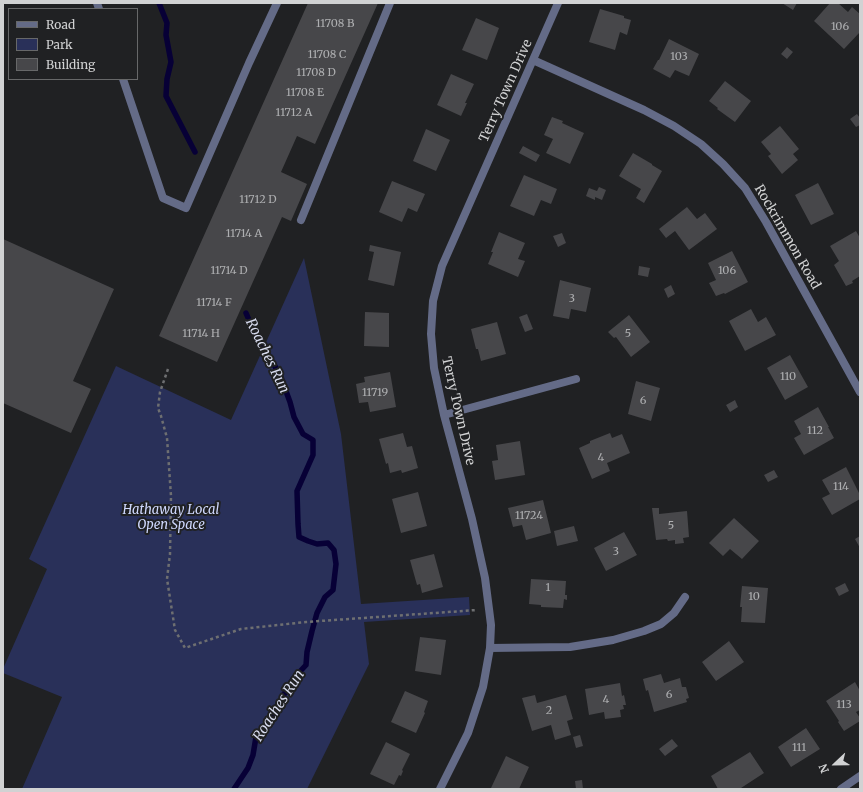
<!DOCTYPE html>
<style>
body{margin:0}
#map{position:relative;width:863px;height:792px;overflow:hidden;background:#202123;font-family:Merriweather,serif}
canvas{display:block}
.frame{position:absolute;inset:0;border:4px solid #d1d2d3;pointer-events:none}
.legend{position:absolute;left:8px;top:8px;width:130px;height:72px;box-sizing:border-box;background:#202123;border:1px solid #676869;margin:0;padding:5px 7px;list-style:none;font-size:12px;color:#d1d2d3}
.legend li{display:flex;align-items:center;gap:8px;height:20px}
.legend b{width:20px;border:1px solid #676869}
.north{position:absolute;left:815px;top:744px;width:40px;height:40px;-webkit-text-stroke:3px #202123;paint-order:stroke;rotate:248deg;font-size:11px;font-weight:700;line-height:16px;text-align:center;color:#d1d2d3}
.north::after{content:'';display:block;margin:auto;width:14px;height:18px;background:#d1d2d3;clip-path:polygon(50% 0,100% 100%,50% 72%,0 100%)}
</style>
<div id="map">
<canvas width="863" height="792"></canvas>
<div class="frame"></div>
<ul class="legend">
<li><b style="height:5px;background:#646b87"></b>Road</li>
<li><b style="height:11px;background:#293059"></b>Park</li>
<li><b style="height:11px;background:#47474a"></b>Building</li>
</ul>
<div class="north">N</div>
</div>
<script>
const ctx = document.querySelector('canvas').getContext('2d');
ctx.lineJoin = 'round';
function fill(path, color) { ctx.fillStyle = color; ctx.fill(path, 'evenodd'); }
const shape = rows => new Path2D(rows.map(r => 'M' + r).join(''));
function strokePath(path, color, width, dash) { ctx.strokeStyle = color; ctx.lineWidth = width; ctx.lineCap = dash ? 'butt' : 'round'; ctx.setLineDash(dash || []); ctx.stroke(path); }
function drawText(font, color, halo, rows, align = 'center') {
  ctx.font = font + ' Merriweather,serif'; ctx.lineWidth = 4; ctx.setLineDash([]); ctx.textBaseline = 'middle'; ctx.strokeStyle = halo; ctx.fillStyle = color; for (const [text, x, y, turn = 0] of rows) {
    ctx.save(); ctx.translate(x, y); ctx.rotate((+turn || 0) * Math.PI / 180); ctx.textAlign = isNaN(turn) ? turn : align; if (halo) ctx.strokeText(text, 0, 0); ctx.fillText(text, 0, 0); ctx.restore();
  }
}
const green = shape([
 [304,258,341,434,361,604,469,597,470,615,364,622,369,664,307,789,22,789,62,697,3,673,3,669,47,569,29,559,116,366,231,420]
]);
const stream = shape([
 [159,3,167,23,166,35,171,62,167,79,166,96,195,152],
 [234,789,248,768,253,755,256,737,269,720,293,679,306,665,307,652,312,631,317,613,325,597,333,590,336,564,334,550,328,543,317,544,308,541,299,537,298,524,297,491,313,455,313,440,303,434,294,417,290,402,280,375,252,327,246,313]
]);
const building = shape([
 [308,3,378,3,315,144,297,136,281,172,307,184,291,221,282,217,217,362,159,336],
 [782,3,797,3,793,10],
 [830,3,838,3,848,12,852,7,860,14,860,32,844,49,814,21],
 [600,9,624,16,624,18,631,20,627,35,620,32,615,50,589,42],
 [476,18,499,28,487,60,462,50],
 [669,39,699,54,689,76,675,70,670,78,653,69,658,60,659,60],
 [787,47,793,52,787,59,781,54],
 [451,74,474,84,465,103,467,103,461,116,437,105],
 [725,81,751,101,735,122,717,109,718,108,709,101],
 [857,114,860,118,860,125,856,127,850,119],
 [552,117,563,121,562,123,584,133,570,164,546,153,553,139,544,135],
 [780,126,799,149,793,154,798,160,782,174,768,156,771,154,761,142],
 [426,129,450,140,436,171,413,161],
 [523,146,540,155,536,162,519,153],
 [633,153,652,164,652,165,662,171,644,203,636,198,641,189,619,176],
 [524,175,557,189,551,204,541,200,534,216,510,206],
 [392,181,425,194,417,212,408,208,402,222,379,212],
 [818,183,834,214,811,225,795,195],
 [599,187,606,190,602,200,595,197,595,200,586,196,589,188,597,191],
 [687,207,697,219,705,213,717,229,689,250,675,231,666,238,659,229],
 [856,231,860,238,860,276,852,281,853,283,846,286,834,265,839,261,830,246],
 [499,232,525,243,518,259,525,261,518,277,488,264,493,252,491,252],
 [562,233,566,243,558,247,553,236],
 [3,239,114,289,73,381,91,389,71,433,3,403],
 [370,245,401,252,394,286,368,280,374,252,369,251],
 [732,251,748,282,725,294,724,293,716,296,709,283,716,280,708,263],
 [639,266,650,268,648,277,638,275],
 [560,280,591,288,586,312,571,309,569,319,553,316],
 [671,285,675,294,668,298,664,289],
 [751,309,758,322,766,317,776,335,745,351,729,321],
 [365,312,389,313,389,347,364,346],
 [527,314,533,329,525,332,519,317],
 [629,315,650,342,631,357,616,337,614,338,608,332],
 [497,322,506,354,481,361,478,349,476,349,471,329],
 [790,355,808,387,785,400,767,368],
 [390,372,396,407,370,412,368,402,359,403,356,384,365,382,364,377],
 [636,381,660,388,651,421,628,414],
 [735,400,738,407,730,412,726,405],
 [818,407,829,427,828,427,834,438,804,455,794,438,801,434,794,421],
 [403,433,407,447,412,446,418,468,402,473,401,470,390,473,388,463,386,464,379,439],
 [610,433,612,438,622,434,630,453,607,463,610,471,592,479,579,448,590,443,590,441],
 [520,441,525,475,495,480,492,461,498,460,496,445],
 [846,467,860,495,860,499,832,515,822,498,830,494,822,480],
 [774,470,778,477,768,482,764,475],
 [418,492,427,526,401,533,392,499],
 [543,500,551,533,526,540,522,525,513,527,508,508],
 [652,508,659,508,659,514,687,511,689,537,683,538,684,543,675,544,675,540,668,541,667,539,656,540],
 [734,518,759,541,742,559,730,549,723,556,709,543],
 [574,526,578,541,557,546,554,531],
 [624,532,637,555,606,571,594,548],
 [860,536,860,548,855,539],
 [434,554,443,587,422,593,420,584,417,585,410,560],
 [531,579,566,581,565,595,567,595,567,600,564,599,563,608,541,607,541,605,529,604],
 [845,583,849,591,839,596,835,588],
 [742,586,768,588,765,623,741,622,742,607,740,607],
 [420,637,446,640,441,675,415,671],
 [729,641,744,662,716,681,702,662],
 [661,674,664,683,680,678,682,687,686,687,689,698,686,699,687,702,654,712,648,690,646,691,643,679],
 [855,682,860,691,860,710,856,712,860,718,860,721,844,731,838,722,839,721,826,701],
 [620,683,622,696,624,695,626,705,623,705,624,709,620,710,621,717,605,719,604,712,589,715,585,689],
 [405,691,428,701,424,712,425,713,416,733,391,722],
 [535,695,537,703,566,695,573,719,567,721,571,735,555,740,551,725,532,731,522,698],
 [806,728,820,749,791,767,778,747],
 [580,735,583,746,576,748,573,737],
 [672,739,678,746,665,756,659,749],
 [386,742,410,754,402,770,403,771,401,776,399,775,394,785,370,774],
 [750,752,764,773,741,788,742,789,718,789,711,776],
 [506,756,529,767,519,789,494,789,491,788],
 [582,780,583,789,576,789,575,781]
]);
const path = shape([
 [168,369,160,392,158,408,161,416,167,438,171,496,170,554,167,579,175,630,185,648,241,629,306,622,477,610]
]);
const service = shape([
 [97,3,99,9],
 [123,79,163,198,186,208,249,63,277,3],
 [301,220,390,3]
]);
const minor = shape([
 [533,60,644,110,674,126,701,144,723,164,745,188,766,222,860,392],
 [444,415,576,379],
 [490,648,570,647,613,640,644,631,661,624,674,613,685,597],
 [440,789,468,733,483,687,490,648,491,625,489,609,485,578,472,519,444,415,434,368,431,334,433,301,442,266,558,3],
 [841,789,860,776]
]);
const numberNames = [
 ["11708 B",335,24],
 ["106",840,27],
 ["11708 C",327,55],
 ["103",679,57],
 ["11708 D",316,73],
 ["11708 E",305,93],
 ["11712 A",294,113],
 ["11712 D",258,200],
 ["11714 A",244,234],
 ["11714 D",229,271],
 ["106",727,271],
 ["3",572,299],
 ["11714 F",214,303],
 ["11714 H",201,334],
 ["5",628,334],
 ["110",788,377],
 ["11719",375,393],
 ["6",643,401],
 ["112",815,431],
 ["4",601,458],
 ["114",841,487],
 ["11724",529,516],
 ["5",671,526],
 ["3",616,552],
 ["1",548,588],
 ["10",754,597],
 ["6",669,695],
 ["4",606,700],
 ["113",844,705],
 ["2",549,711],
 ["111",799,748]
];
const streetNames = [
 ["Terry Town Drive",506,91,-66],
 ["Rockrimmon Road",787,237,60],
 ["Terry Town Drive",458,411,77]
];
const parkNames = [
 ["Hathaway Local",171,510],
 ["Open Space",171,525]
];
const waterNames = [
 ["Roaches Run",267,356,64],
 ["Roaches Run",279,706,-57]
];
fill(green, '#293059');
strokePath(stream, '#070036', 5.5);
fill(building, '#47474a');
strokePath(path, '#6e6f71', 2.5, [3, 3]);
strokePath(service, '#646b87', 8);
strokePath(minor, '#646b87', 8);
drawText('11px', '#aeafb1', null, numberNames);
drawText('13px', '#d1d2d3', '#202123', streetNames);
drawText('italic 13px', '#cfd8fd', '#202123', parkNames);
drawText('italic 14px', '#d7dbee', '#202123', waterNames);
</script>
